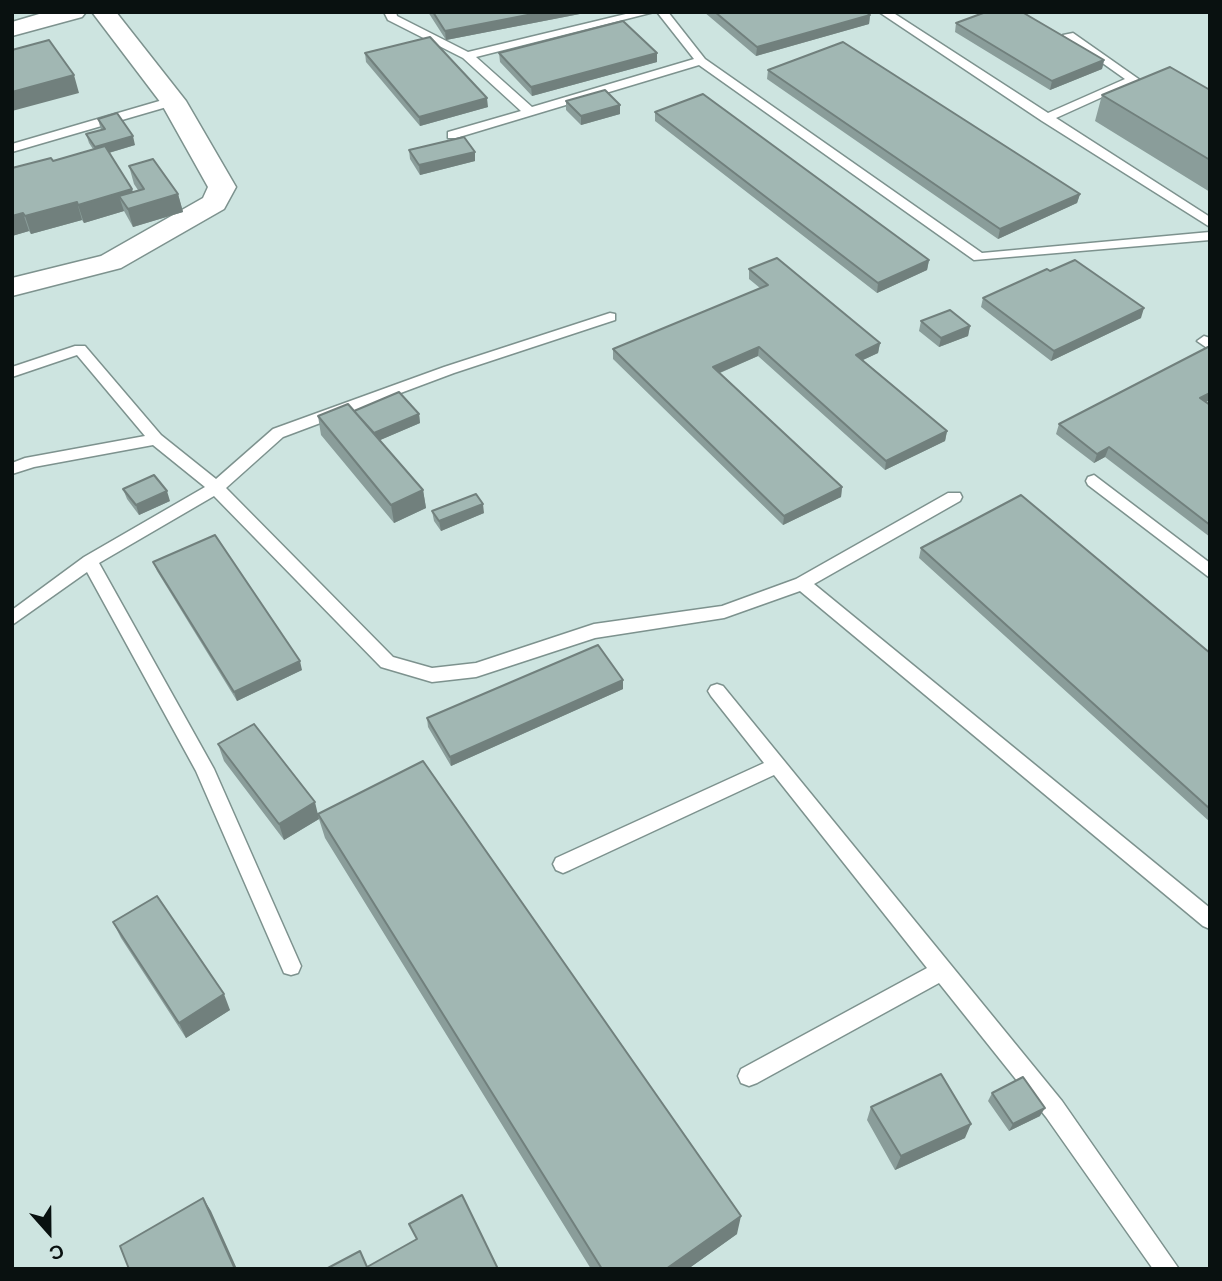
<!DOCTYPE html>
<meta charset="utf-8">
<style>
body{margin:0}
#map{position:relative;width:1222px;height:1281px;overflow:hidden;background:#cde4e0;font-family:Helvetica,sans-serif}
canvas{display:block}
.frame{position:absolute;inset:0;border:14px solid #091110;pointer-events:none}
.north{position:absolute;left:14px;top:1197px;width:70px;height:70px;-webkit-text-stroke:5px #cde4e0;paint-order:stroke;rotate:159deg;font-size:19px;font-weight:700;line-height:28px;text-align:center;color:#091110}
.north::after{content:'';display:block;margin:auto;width:24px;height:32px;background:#091110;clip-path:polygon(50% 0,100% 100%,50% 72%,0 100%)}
</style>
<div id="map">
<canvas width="1222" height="1281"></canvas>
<div class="frame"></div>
<div class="north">С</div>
</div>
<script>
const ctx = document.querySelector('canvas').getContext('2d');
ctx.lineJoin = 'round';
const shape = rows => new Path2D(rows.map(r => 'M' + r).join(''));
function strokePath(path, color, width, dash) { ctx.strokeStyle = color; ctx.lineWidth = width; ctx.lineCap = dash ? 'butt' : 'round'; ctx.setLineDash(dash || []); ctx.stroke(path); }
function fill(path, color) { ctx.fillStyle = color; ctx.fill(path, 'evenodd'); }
const lane = shape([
 [384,12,396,12,397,16,468,52,634,12,654,12,476,57,532,107,694,59,657,12,668,12,705,59,982,253,1210,232,1210,240,974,260,699,65,456,138,448,138,448,132,521,111,463,58,388,20,384,12],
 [879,12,892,12,1048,113,1125,79,1063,35,1073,33,1140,80,1056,118,1210,217,1210,227,1042,121,879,12],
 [173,97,177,98,177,104,12,152,12,144,173,97],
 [610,313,615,314,615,320,454,373,283,437,226,488,393,657,432,668,476,663,594,624,722,606,796,579,948,493,960,493,962,497,960,501,814,584,1210,908,1210,929,1203,926,800,591,724,618,595,638,476,677,432,682,381,667,214,496,99,563,214,769,301,966,298,973,291,975,284,973,196,771,87,572,12,625,12,610,84,557,205,487,153,445,34,467,12,474,12,463,25,458,145,436,77,355,12,377,12,367,75,346,85,346,161,435,216,479,273,429,444,367,610,313],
 [1204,336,1210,338,1210,350,1197,341,1204,336],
 [1094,475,1210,563,1210,578,1088,485,1086,481,1088,477,1094,475],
 [717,684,723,686,1062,1101,1179,1269,1153,1269,1046,1117,939,983,757,1083,749,1086,741,1083,738,1076,741,1069,927,968,774,775,570,870,563,873,556,870,553,864,556,858,764,763,711,696,708,691,711,686,717,684]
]);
const street = shape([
 [46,12,86,12,82,17,12,36,12,22,46,12],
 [92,12,116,12,186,101,236,187,224,209,121,268,12,296,12,278,101,256,203,198,208,187,161,103,92,12]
]);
const wall = shape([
 [428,12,590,12,446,40],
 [704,12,866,12,870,15,869,24,756,56],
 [956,23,1104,60,1102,69,1050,90,955,32],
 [365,53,488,107,420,126,366,62],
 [499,53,657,53,657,62,532,96,500,62],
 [768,70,1080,194,1077,203,998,239,767,79],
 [1210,90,1210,192,1095,121,1102,95],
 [566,101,620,105,620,114,581,125,566,110],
 [655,112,929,260,927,270,877,293,655,121],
 [98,119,135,145,109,153,133,192,138,190,134,184,129,166,178,194,183,212,133,227,124,211,84,223,82,220,31,234,29,231,12,236,12,168,53,161,93,149,89,143,86,134,101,130],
 [409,150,475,152,475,161,420,175,410,159],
 [749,269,880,343,878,353,863,360,947,431,945,441,885,470,758,356,720,373,842,487,841,497,783,525,613,359,613,349,760,288,749,279],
 [983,298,1141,318,1051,361,981,307],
 [921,321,970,326,968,336,939,347,919,331],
 [1210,400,1206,402,1210,405,1210,537,1105,457,1094,463,1056,434,1059,424],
 [354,411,419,414,420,423,380,440,423,490,426,508,394,523,321,435,318,416],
 [123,489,170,501,139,515,127,499],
 [432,511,484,513,441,531,434,521],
 [921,548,1210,653,1210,822,919,558],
 [153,562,302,670,237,701,157,571],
 [623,680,623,689,451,766,428,727,427,718],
 [218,744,319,814,737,1234,688,1269,591,1269,325,838,319,819,284,840,224,761],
 [113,922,230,1010,186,1038,121,938],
 [992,1093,1040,1116,1009,1131,988,1101],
 [871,1107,965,1138,895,1170,867,1120]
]);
const shadedWall = shape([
 [543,12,590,12,446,40,445,31],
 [870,15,869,24,756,56,757,47],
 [657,53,657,62,532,96,531,87],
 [1104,60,1102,69,1050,90,1052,81],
 [74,75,79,93,12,111,12,92],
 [487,98,488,107,420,126,419,117],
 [620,105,620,114,581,125,581,116],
 [133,136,135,145,98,156,95,147],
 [475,152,475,161,420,175,419,165],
 [132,189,137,206,178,194,183,212,133,227,128,210,119,196,124,211,84,223,78,205],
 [1080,194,1077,203,998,239,1000,229],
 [77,202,82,220,31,234,25,216],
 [23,213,29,231,12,236,12,216],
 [929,260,927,270,877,293,878,283],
 [1144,308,1141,318,1051,361,1054,351],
 [970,326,968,336,939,347,941,338],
 [880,343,878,353,854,364,856,355],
 [759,347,758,356,712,376,713,367],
 [1210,393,1210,400,1196,407,1200,398],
 [419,414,420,423,371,444,369,435],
 [947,431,945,441,885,470,886,461],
 [1109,447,1105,457,1094,463,1097,454],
 [842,487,841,497,783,525,784,516],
 [423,490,426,508,394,523,391,505],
 [167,491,170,501,139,515,136,505],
 [483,504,484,513,441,531,439,521],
 [300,661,302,670,237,701,234,692],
 [623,680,623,689,451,766,450,757],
 [315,802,319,819,284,840,279,824],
 [224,994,230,1010,186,1038,179,1023],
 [1045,1108,1040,1116,1009,1131,1013,1124],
 [971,1124,965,1138,895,1170,901,1156],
 [203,1198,211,1211,237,1269,235,1269],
 [741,1216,737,1234,688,1269,666,1269]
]);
const building = shape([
 [433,12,543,12,445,31,433,12],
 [715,12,866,12,870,15,757,47,715,12],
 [986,12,1022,12,1104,60,1052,81,956,23,986,12],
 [623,21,657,53,531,87,499,53,623,21],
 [430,37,487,98,419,117,365,53,430,37],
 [49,40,74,75,12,92,12,50,49,40],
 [843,42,1080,194,1000,229,768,70,843,42],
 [1170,67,1210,90,1210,160,1102,95,1170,67],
 [605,90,620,105,581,116,566,101,605,90],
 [703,94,929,260,878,283,655,112,703,94],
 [117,113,133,136,95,147,86,134,105,129,98,119,117,113],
 [464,137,475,152,419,165,409,150,464,137],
 [105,146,132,189,78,205,77,202,25,216,23,213,12,216,12,168,51,158,53,161,105,146],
 [153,159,178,194,128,209,119,196,144,189,129,166,153,159],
 [777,258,880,343,856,355,947,431,886,461,759,347,713,367,842,487,784,516,613,349,768,285,749,269,777,258],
 [1075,260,1144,308,1054,351,983,298,1047,269,1050,271,1075,260],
 [950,310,970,326,941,338,921,321,950,310],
 [1208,347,1210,348,1210,393,1200,398,1210,405,1210,525,1109,447,1097,454,1059,424,1208,347],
 [399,392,419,414,374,433,354,411,399,392],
 [348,404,423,490,391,505,318,416,348,404],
 [154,475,167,491,136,505,123,489,154,475],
 [476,494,483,504,439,521,432,511,476,494],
 [1021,495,1210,653,1210,809,921,548,1021,495],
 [215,535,300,661,234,692,153,562,215,535],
 [598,645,623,680,450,757,427,718,598,645],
 [254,724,315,802,279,824,218,744,254,724],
 [423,761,741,1216,666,1269,602,1269,318,814,423,761],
 [157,896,224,994,179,1023,113,922,157,896],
 [941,1074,971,1124,901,1156,871,1107,941,1074],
 [1023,1077,1045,1108,1013,1124,992,1093,1023,1077],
 [462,1195,498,1269,326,1269,360,1251,367,1267,417,1239,409,1224,462,1195],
 [203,1198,235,1269,129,1269,120,1246,203,1198]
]);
strokePath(lane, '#7d928e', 3);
strokePath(street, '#7d928e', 3);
fill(lane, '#fff');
fill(street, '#fff');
fill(wall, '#8a9d9a');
fill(shadedWall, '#71807d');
fill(building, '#a1b7b3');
strokePath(building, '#71807d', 2);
</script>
